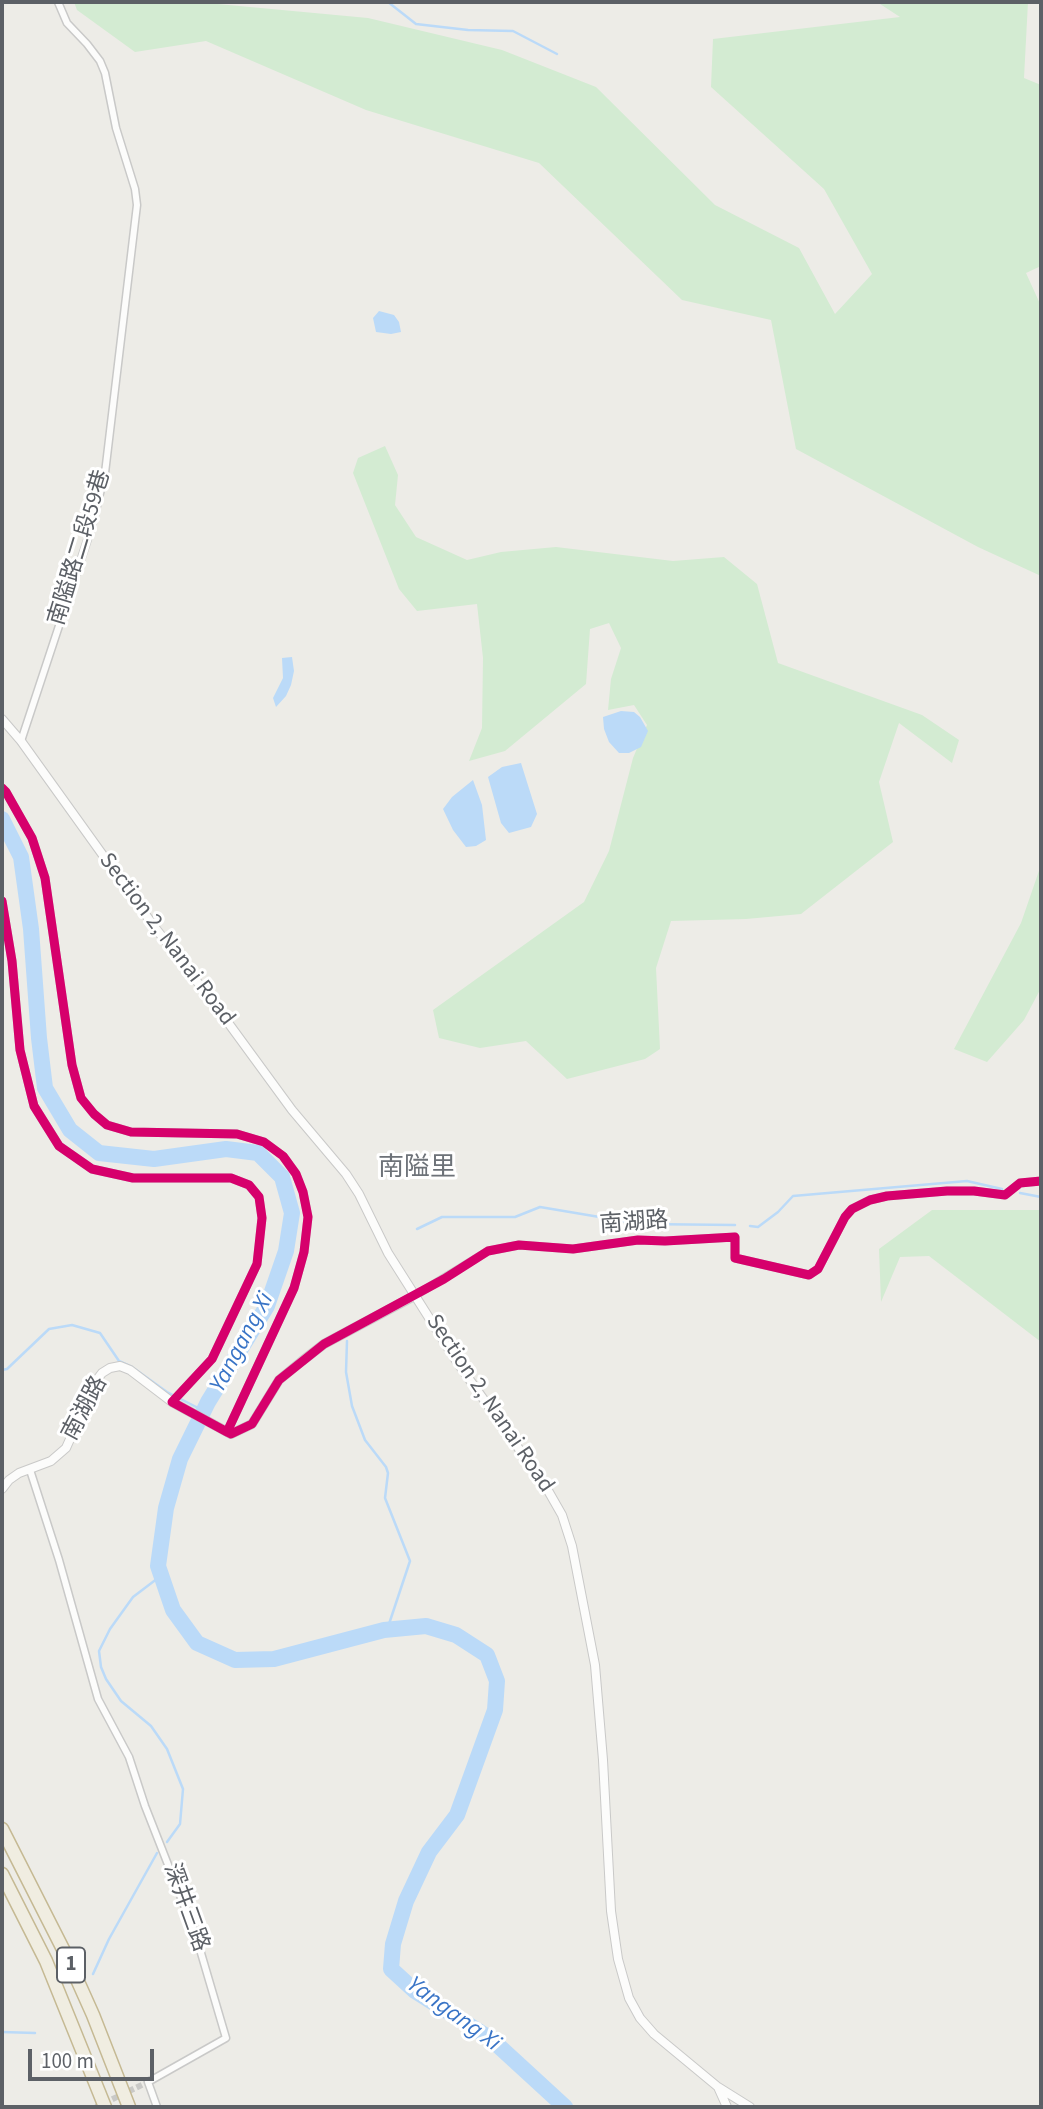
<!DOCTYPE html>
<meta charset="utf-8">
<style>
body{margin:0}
#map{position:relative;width:1043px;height:2109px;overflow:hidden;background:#edece7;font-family:"Source Sans 3",sans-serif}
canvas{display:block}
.frame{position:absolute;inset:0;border:4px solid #5c6066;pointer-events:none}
.scale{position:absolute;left:28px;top:2049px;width:126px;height:32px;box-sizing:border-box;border:4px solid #5c6066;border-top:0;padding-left:9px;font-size:21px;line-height:24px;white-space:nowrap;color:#5c6066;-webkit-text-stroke:5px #fff;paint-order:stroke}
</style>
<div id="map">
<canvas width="1043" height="2109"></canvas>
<div class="frame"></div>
<div class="scale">100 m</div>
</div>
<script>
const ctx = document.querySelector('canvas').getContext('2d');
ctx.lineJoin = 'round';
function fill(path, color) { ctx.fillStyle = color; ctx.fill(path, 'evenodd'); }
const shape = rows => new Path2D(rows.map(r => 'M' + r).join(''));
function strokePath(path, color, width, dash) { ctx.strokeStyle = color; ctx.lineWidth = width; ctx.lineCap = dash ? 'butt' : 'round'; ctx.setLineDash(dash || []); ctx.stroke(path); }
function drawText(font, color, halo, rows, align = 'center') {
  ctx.font = font + ' "Source Sans 3","Noto Sans TC",sans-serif'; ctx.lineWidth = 6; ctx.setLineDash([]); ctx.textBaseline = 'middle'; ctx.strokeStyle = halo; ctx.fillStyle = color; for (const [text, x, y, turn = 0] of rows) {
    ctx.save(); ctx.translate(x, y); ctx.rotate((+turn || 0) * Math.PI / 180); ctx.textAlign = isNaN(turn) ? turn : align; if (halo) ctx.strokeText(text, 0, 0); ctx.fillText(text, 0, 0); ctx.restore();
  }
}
const green = shape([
 [74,2,207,3,368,18,502,50,596,87,715,205,799,248,835,314,872,274,824,189,711,87,713,39,900,17,877,2,1028,2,1024,78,1041,85,1041,266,1026,273,1041,306,1041,576,978,547,796,449,771,320,682,300,539,163,366,110,206,41,135,52,77,10],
 [385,446,398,475,395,505,416,537,467,560,501,552,556,547,673,561,724,557,757,584,778,663,922,715,959,740,952,763,899,723,879,782,893,842,801,914,746,919,671,921,656,968,660,1049,645,1059,567,1079,526,1041,480,1048,439,1038,433,1010,584,902,609,851,633,758,647,725,634,705,608,710,611,679,621,648,609,623,590,629,586,684,505,751,469,761,482,728,483,658,477,604,417,611,399,589,353,473,358,458],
 [1041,865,1041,988,1024,1020,987,1062,954,1049,1021,923],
 [932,1210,1041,1210,1041,1342,929,1256,900,1257,881,1302,879,1249]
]);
const water = shape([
 [379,311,394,315,399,322,401,332,391,334,376,332,373,318],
 [292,657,294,671,291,685,286,696,276,707,273,698,283,678,282,658],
 [621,711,634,712,640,717,648,731,641,747,629,753,619,753,609,742,604,729,603,717],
 [521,763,537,814,531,827,509,833,501,823,488,777,502,767],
 [473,780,482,805,486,840,476,846,466,847,453,830,443,809,452,797]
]);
const stream = shape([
 [388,2,416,24,468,30,513,31,557,54],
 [1020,1193,1041,1197],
 [750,1226,758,1227,778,1212,793,1196,967,1181,1002,1189],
 [417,1229,442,1217,515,1217,540,1207,641,1224,735,1225],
 [347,1341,346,1372,352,1406,365,1440,386,1467,388,1473,385,1498,410,1561,387,1630],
 [2,1370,7,1369,49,1329,72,1325,100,1333,119,1361,132,1367,167,1392,204,1411],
 [162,1575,133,1597,110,1629,99,1651,101,1667,106,1679,121,1701,151,1726,167,1749,183,1789,180,1824,167,1842],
 [93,1974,109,1939,157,1853],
 [2,2032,35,2033]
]);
const river = shape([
 [2,819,21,857,31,929,39,1038,45,1088,70,1130,99,1153,154,1159,226,1149,258,1153,282,1177,292,1213,286,1251,267,1306,208,1402,180,1459,166,1508,158,1566,173,1610,197,1643,235,1660,274,1659,384,1630,426,1626,456,1635,487,1655,497,1681,495,1710,457,1815,429,1852,406,1901,393,1944,391,1969,415,1991,491,2039,565,2107]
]);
const minorTunnel = shape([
 [96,2107,148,2082]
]);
const minor = shape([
 [21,741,92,526,105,473,137,205,135,189,116,128,105,73,100,61,87,44,67,23,58,2],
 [2,788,6,792,32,838,45,878,72,1065,81,1098,94,1114,107,1125,131,1132,237,1134,264,1142,283,1156,296,1174,303,1192,308,1217,304,1252,294,1288,227,1432],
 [2,901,12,961,20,1050,34,1106,59,1146,92,1169,133,1178,231,1178,249,1185,259,1197,262,1218,257,1264,212,1359,172,1402],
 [416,1295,488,1251,519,1245,573,1249,638,1240,665,1241,735,1237,735,1258,809,1275,818,1269,845,1217,852,1209,870,1200,887,1196,947,1191,974,1191,1005,1195,1020,1183,1041,1181],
 [30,1470,59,1560,98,1699,129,1757,145,1806,196,1936,226,2038,148,2082,157,2107]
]);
const tertiary = shape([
 [2,719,21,741,153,925,213,1002,292,1110,346,1174,359,1194,388,1253,457,1362,546,1487,562,1515,572,1546,595,1665,603,1760,611,1911,618,1959,629,1998,640,2018,654,2034,718,2087,727,2107],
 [2,1489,9,1480,19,1473,51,1461,66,1448,96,1381,102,1373,110,1368,120,1366,130,1370,172,1402,231,1434,252,1424,279,1380,302,1361,324,1344,416,1295],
 [718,2087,750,2107]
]);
const motorway = shape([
 [2,1829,67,1957,93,2015,129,2107],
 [2,1874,46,1961,105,2107]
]);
const cycleway = shape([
 [2,788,6,792,32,838,45,878,72,1065,81,1098,94,1114,107,1125,131,1132,237,1134,264,1142,283,1156,296,1174,303,1192,308,1217,304,1252,294,1288,227,1432],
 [2,901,12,961,20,1050,34,1106,59,1146,92,1169,133,1178,231,1178,249,1185,259,1197,262,1218,257,1264,212,1359,172,1402,227,1432],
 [227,1432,231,1434,252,1424,279,1380,324,1344,444,1279,488,1251,519,1245,573,1249,638,1240,665,1241,735,1237,735,1258,809,1275,818,1269,845,1217,852,1209,870,1200,887,1196,947,1191,974,1191,1005,1195,1020,1183,1041,1181]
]);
const shields = [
 [71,1965,28]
];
const shieldNames = [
 ["1",71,1965]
];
const streetNames = [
 ["南隘路二段59巷",81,548,-73],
 ["Section 2, Nanai Road",166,940,53],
 ["南湖路",634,1224,-4],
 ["Section 2, Nanai Road",489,1404,56],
 ["南湖路",86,1409,-62],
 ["深井三路",185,1908,70]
];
const waterNames = [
 ["Yangang Xi",243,1343,-62],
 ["Yangang Xi",453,2015,36]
];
const quarterNames = [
 ["南隘里",417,1169]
];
fill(green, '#d3ebd2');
fill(water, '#bbdaf8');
strokePath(stream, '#bbdaf8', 2.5);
strokePath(river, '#bbdaf8', 16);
strokePath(minorTunnel, '#c9c9c7', 6, [6, 3]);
strokePath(minor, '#c9c9c8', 9);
strokePath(tertiary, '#c9c9c8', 10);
strokePath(motorway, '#c5b993', 15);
strokePath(minor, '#fcfcfb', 6);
strokePath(tertiary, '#fcfcfb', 8);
strokePath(motorway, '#f0ede1', 12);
strokePath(cycleway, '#d6006c', 9);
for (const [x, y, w] of shields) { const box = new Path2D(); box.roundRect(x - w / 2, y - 17.5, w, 35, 5); ctx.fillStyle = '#fff'; ctx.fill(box); strokePath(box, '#5c6066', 2); }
drawText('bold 21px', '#5c6066', null, shieldNames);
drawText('23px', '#5c6066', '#fff', streetNames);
drawText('italic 24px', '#3974c6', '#fff', waterNames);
drawText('26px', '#6d7278', '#fff', quarterNames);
</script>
